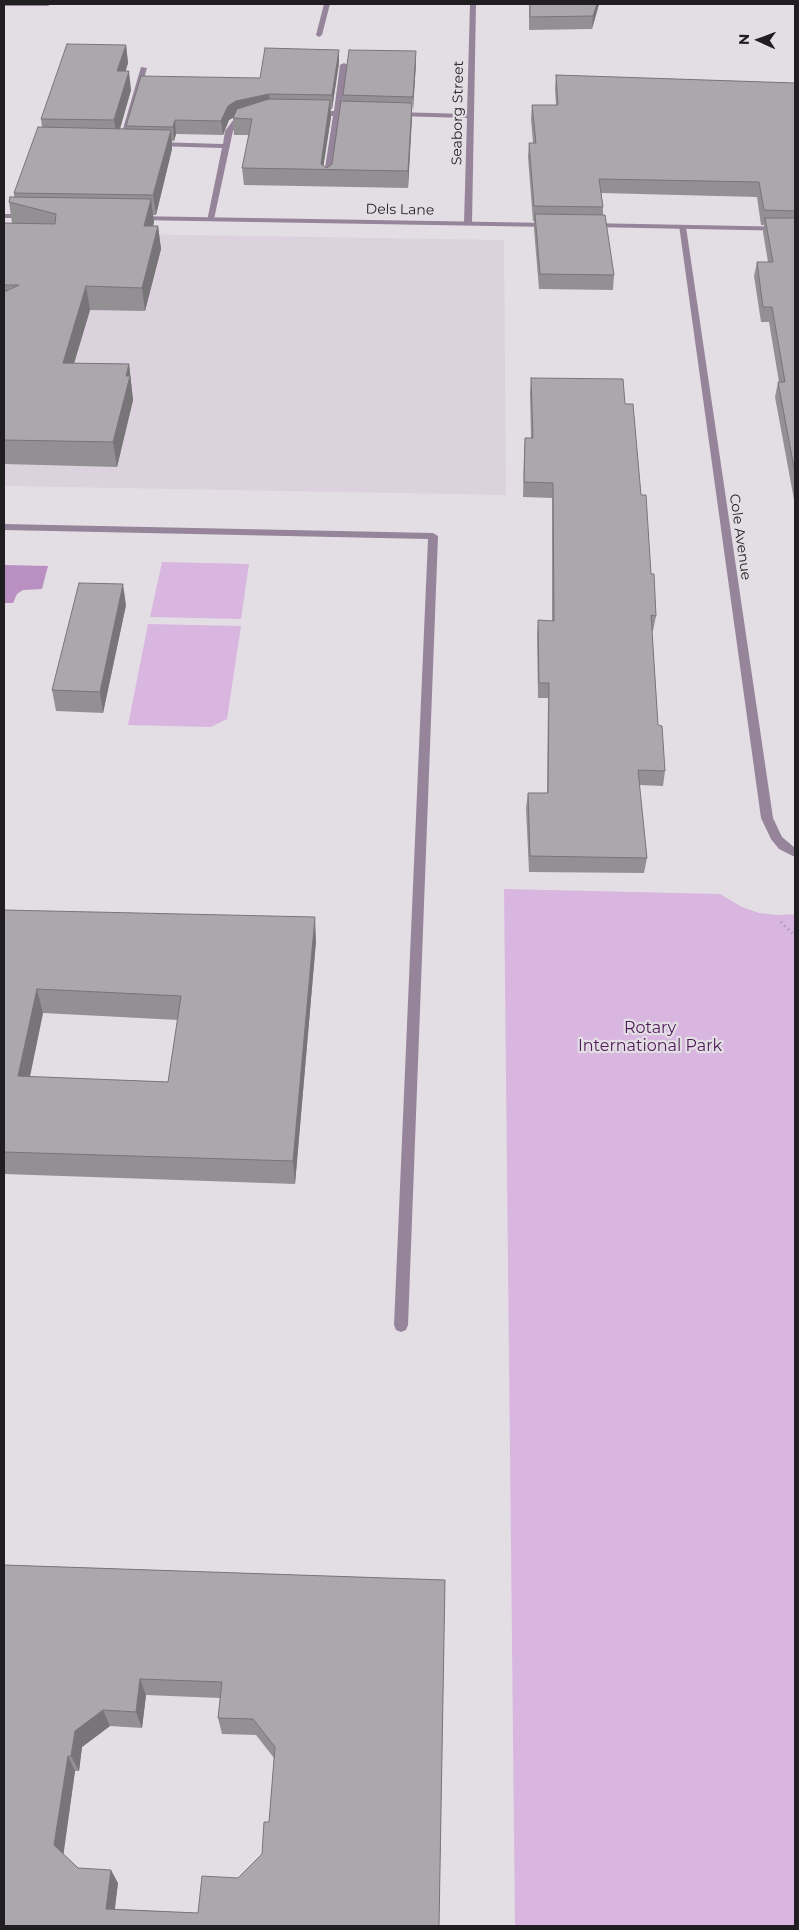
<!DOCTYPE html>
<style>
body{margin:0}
#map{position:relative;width:799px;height:1930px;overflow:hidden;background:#e3dee4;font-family:Montserrat,sans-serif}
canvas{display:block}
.frame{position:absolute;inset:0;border:5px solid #201e20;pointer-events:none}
.north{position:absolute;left:734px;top:15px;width:50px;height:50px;-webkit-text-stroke:4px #e3dee4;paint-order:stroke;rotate:272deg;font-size:14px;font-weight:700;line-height:20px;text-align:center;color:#201e20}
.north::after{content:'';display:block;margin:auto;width:18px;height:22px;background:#201e20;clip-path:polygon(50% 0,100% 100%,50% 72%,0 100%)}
</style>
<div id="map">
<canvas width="799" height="1930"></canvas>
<div class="frame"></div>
<div class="north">N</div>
</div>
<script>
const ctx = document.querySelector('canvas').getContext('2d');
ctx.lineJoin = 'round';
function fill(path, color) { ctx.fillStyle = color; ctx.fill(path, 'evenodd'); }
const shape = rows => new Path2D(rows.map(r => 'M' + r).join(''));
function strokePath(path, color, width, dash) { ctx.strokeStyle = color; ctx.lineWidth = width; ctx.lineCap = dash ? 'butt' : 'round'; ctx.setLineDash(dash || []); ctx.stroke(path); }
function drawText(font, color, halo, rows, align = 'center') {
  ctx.font = font + ' Montserrat,sans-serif'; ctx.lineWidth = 4.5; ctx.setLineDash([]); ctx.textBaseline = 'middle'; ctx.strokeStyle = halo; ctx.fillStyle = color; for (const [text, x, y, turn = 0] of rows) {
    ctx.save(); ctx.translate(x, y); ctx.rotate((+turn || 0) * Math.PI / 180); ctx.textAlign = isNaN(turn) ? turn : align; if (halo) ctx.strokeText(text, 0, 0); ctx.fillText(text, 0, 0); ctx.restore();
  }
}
const built = shape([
 [4,232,504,240,506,495,4,486]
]);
const green = shape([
 [162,562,249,564,241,619,150,617],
 [148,624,241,626,227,719,211,727,128,725],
 [504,889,720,894,742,907,759,913,777,915,795,914,795,1926,515,1926]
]);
const water = shape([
 [4,565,48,566,42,589,23,590,17,594,13,603,4,603]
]);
const path = shape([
 [781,922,795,936]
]);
const service = shape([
 [4,524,433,533,438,536,408,1325,406,1330,401,1332,396,1330,394,1325,428,539,4,530,4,524]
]);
const minor = shape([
 [4,4,51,4,48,6,4,6,4,4],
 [324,4,330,4,322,35,319,37,316,35,324,4],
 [470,4,476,4,472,223,468,225,464,223,467,118,395,116,391,114,395,112,467,114,470,4],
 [344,63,348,65,341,111,355,112,359,114,355,116,340,116,331,181,327,183,323,181,333,116,315,115,311,113,315,111,334,111,340,65,344,63],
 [141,67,147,68,125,144,118,146,141,67],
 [248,114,251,114,251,118,240,123,233,131,214,219,207,221,222,148,156,146,152,144,156,142,223,144,225,131,234,119,248,114],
 [679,225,686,227,773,818,782,837,795,848,795,857,779,849,771,839,761,818,679,225]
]);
const tertiary = shape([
 [4,214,26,214,30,216,26,218,4,218,4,214],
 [133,216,551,223,555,225,551,227,136,220,132,218,133,216],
 [588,223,795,227,795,231,591,227,587,225,588,223]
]);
const wall = shape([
 [529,4,599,4,592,29,529,30],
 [126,45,128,63,125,71,131,90,120,129,126,129,126,126,339,50,339,63,332,109,331,109,331,117,323,166,327,168,332,164,343,101,343,95,416,64,412,111,408,188,244,185,242,168,249,135,234,135,233,118,229,120,223,135,176,134,174,141,172,141,172,149,156,215,153,215,154,222,153,226,158,226,161,249,145,311,90,310,74,363,129,364,133,400,117,467,4,464,4,223,12,223,9,202,14,197,14,193,42,127,41,119],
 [556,75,795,83,795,505,775,397,778,382,779,382,769,322,761,322,754,276,757,262,768,262,763,232,764,225,761,225,757,197,601,193,603,207,603,215,614,275,613,290,539,289,534,229,534,221,533,221,528,157,529,143,533,143,531,119,532,105,556,105,555,89],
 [531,378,625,404,641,495,656,616,653,631,652,631,658,725,665,771,663,786,639,785,647,858,644,873,529,872,526,808,528,793,547,793,548,698,538,698,537,636,538,620,552,621,552,498,523,497,524,454,525,438,531,438,530,393],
 [126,605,103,713,56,711,52,690],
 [4,910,316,941,295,1184,4,1174],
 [43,1013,178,1020,168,1082,30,1077],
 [4,1565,445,1580,439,1926,4,1926],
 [146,1695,220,1698,218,1718,222,1734,256,1735,274,1758,269,1822,262,1854,238,1878,198,1913,115,1909,118,1883,78,1868,63,1854,75,1771,79,1771,82,1747,110,1726,142,1728]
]);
const shadedWall = shape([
 [597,4,599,4,592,29,593,16],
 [126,45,128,63,120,90,117,71],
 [339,50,339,63,332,109,332,95],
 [416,51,416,64,413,111,413,97],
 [129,71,131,90,117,139,114,120],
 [269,94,270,108,237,115,229,120,223,135,221,121,228,106,236,101],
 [330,100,331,117,323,169,321,164],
 [412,103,412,119,408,188,408,171],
 [175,120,176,134,174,141,173,127],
 [171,130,172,149,156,215,153,195],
 [151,199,154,222,147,249,144,226],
 [158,226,161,249,145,311,142,288],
 [86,286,90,310,67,387,63,363],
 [129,364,133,400,117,467,113,442],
 [123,584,126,605,103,713,100,692],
 [315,917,316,941,295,1184,293,1161],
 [37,989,43,1013,25,1099,18,1076],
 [140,1679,146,1695,142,1728,136,1712],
 [103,1710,110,1726,82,1747,79,1771,71,1756,75,1731],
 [68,1756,75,1771,63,1858,54,1845],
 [111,1870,118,1883,113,1921,106,1909]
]);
const building = shape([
 [530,4,597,4,593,16,530,17,530,4],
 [67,44,126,45,117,71,129,71,114,120,41,119,67,44],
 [265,48,339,50,332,95,269,94,236,101,228,106,221,121,175,120,173,127,126,126,141,76,260,78,265,48],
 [349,50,416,51,413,97,343,95,349,50],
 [556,75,795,83,795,211,764,210,759,182,599,179,603,207,534,206,529,143,536,143,532,105,558,105,556,75],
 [269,99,330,100,321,164,327,168,332,164,341,101,412,103,408,171,242,168,252,119,233,118,237,109,269,99],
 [38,127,171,130,153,195,14,193,38,127],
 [10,197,151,199,144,226,158,226,142,288,86,286,63,363,129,364,126,376,130,376,113,442,4,440,4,292,19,285,4,285,4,223,55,224,56,214,9,202,10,197],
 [535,214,605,215,614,275,540,274,535,214],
 [765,218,795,218,795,473,778,382,785,382,772,307,763,307,757,262,773,262,765,218],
 [531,378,623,379,625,404,633,404,641,495,646,495,651,574,654,574,656,616,651,615,658,725,662,726,665,771,638,770,647,858,530,856,528,793,548,793,549,683,539,683,538,620,554,621,553,483,524,482,525,438,533,438,531,378],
 [79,583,123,584,100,692,52,690,79,583],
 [4,910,315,917,293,1161,4,1152,4,910],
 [37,989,181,996,168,1082,18,1076,37,989],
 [4,1565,445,1580,439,1926,4,1926,4,1565],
 [140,1679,222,1682,218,1718,253,1719,275,1747,269,1822,264,1822,262,1854,238,1878,202,1876,198,1913,106,1909,111,1870,78,1868,54,1845,68,1756,71,1756,75,1731,103,1710,136,1712,140,1679]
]);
const farStreetnames = [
 ["Seaborg Street",458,113,-89],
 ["Dels Lane",400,210,1],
 ["Cole Avenue",740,537,82]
];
const parkNames = [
 ["Rotary",650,1028],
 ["International Park",650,1046]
];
fill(built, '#dcd2de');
fill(green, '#d9b6e0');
fill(water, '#ba8fc2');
strokePath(path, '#989499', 3, [1, 4]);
fill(service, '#96849a');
fill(minor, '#96849a');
fill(tertiary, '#96849a');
fill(wall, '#939094');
fill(shadedWall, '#787578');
fill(building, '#aba7ac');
strokePath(building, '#787578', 1);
drawText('14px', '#201e20', '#e3dee4', farStreetnames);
drawText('16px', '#501b5a', '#e3dee4', parkNames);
</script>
